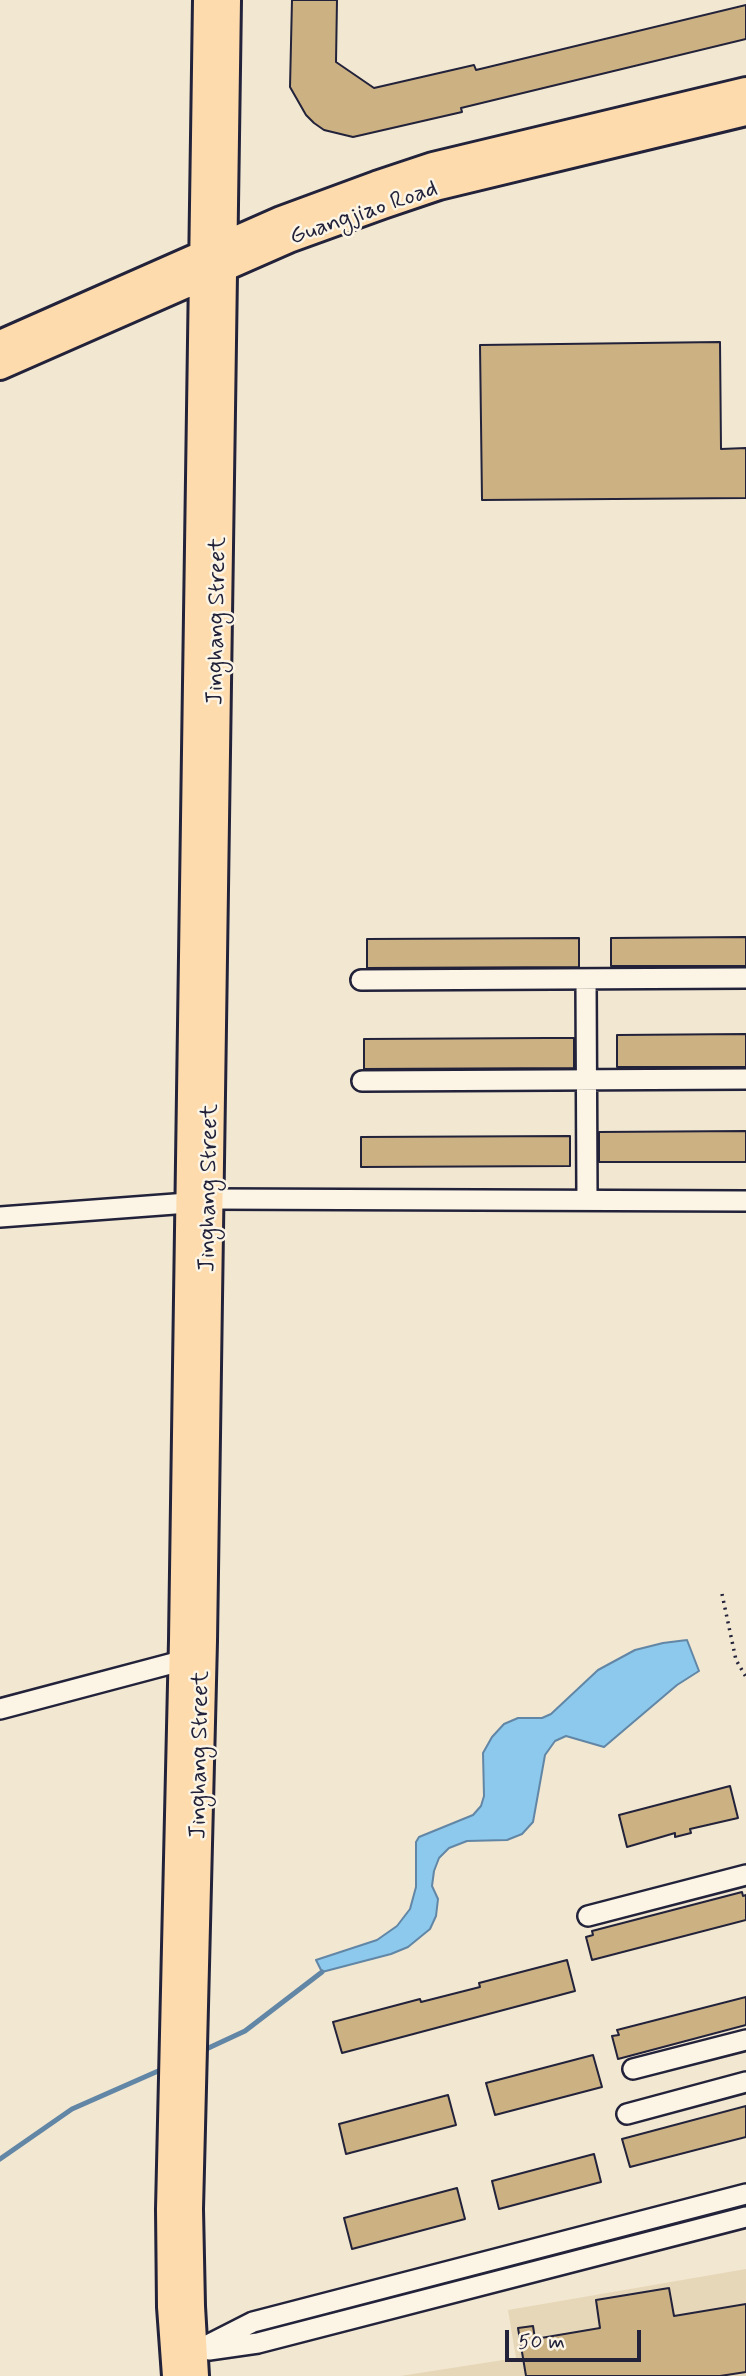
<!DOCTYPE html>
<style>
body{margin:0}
#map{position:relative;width:746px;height:2376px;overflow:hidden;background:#f2e7d1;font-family:Mynerve,sans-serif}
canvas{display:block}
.scale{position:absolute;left:505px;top:2330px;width:136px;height:32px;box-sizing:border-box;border:4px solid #22223b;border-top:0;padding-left:9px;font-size:21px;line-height:24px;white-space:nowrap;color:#22223b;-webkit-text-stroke:5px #fcf5e5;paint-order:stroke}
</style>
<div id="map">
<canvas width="746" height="2376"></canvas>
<div class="scale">50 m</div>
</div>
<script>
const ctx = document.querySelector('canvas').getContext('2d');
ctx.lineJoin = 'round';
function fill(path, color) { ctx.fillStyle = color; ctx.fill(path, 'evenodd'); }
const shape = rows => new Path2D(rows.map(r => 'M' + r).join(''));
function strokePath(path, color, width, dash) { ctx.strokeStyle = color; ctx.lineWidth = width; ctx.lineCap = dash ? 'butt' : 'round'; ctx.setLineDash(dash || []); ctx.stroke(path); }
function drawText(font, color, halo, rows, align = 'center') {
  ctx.font = font + ' Mynerve,sans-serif'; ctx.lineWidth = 5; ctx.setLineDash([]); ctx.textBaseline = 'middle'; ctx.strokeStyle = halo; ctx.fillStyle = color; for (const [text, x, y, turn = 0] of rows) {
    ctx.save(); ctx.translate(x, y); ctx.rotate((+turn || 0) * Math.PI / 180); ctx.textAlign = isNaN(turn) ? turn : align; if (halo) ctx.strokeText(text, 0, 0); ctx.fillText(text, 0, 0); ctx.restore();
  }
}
const built = shape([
 [746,2269,746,2376,400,2376,516,2358,508,2310]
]);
const water = shape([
 [687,1640,699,1671,677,1685,604,1747,566,1736,555,1741,545,1755,533,1822,522,1834,507,1840,467,1841,449,1848,439,1858,434,1871,432,1886,438,1899,436,1916,430,1929,408,1947,391,1954,322,1972,316,1960,377,1940,397,1926,410,1909,416,1887,416,1842,419,1837,473,1815,481,1806,484,1796,483,1753,492,1737,504,1724,518,1718,542,1718,551,1714,598,1670,635,1650,663,1643,687,1640]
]);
const stream = shape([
 [202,2051,245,2031,322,1972],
 [0,2159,72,2109,165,2068]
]);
const building = shape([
 [292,0,337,0,336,62,374,88,474,65,476,70,746,5,746,39,461,108,462,112,353,137,324,130,314,123,306,115,290,87,292,0],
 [720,342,721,449,746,448,746,498,482,500,480,345,720,342],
 [746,937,746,966,611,966,611,938,746,937],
 [579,938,579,967,367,968,367,939,579,938],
 [746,1034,746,1067,617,1067,617,1035,746,1034],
 [547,1038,574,1038,574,1068,364,1069,364,1039,547,1038],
 [746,1131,746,1162,599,1162,599,1132,746,1131],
 [570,1136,570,1166,361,1167,361,1137,570,1136],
 [730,1786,738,1818,690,1829,691,1833,675,1837,675,1833,627,1847,619,1815,730,1786],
 [742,1892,743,1896,746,1895,746,1920,592,1960,586,1937,593,1935,592,1931,742,1892],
 [567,1960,575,1991,342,2053,333,2022,420,1999,421,2002,480,1987,479,1983,567,1960],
 [746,1997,746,2025,618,2059,612,2036,619,2035,617,2030,746,1997],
 [593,2055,602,2087,495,2115,486,2083,593,2055],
 [448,2095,456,2125,346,2154,339,2124,448,2095],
 [746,2106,746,2137,630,2167,622,2139,746,2106],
 [594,2154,601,2182,499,2209,492,2181,594,2154],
 [457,2188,465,2219,352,2249,344,2218,457,2188],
 [669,2288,674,2316,746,2304,746,2372,720,2376,526,2376,518,2328,533,2326,535,2339,600,2328,596,2300,669,2288]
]);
const path = shape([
 [722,1594,736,1660,746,1677]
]);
const minor = shape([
 [586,979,587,1200],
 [361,980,746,978],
 [362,1081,746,1079],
 [210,1199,746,1201],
 [0,1217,188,1203],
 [0,1709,181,1661],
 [588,1916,746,1875],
 [633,2069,746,2040],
 [627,2114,746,2082],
 [209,2350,258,2343,746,2217],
 [194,2352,253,2322,746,2194]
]);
const major = shape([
 [0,343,281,219,376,184,433,165,746,90],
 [0,367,289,240,383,206,439,187,746,113],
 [175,2376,170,2307,169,2209,182,1640,206,0],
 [196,2376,192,2306,190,2209,204,1641,228,0]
]);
const streetNames = [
 ["Guangjiao Road",364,214,-19],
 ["Jinghang Street",218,621,-89],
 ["Jinghang Street",210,1188,-89],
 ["Jinghang Street",201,1755,-89]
];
fill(built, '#e7d7b9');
fill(water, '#8cc9ec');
strokePath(water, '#6286a5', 2);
strokePath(stream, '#6286a5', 5);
fill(building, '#ccb182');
strokePath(building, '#22223b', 2);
strokePath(minor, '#22223b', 24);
strokePath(major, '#22223b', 30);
strokePath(path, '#22223b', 3.5, [2, 5]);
strokePath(minor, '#fcf5e5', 19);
strokePath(major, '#fedbac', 24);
drawText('24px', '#22223b', '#fcf5e5', streetNames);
</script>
